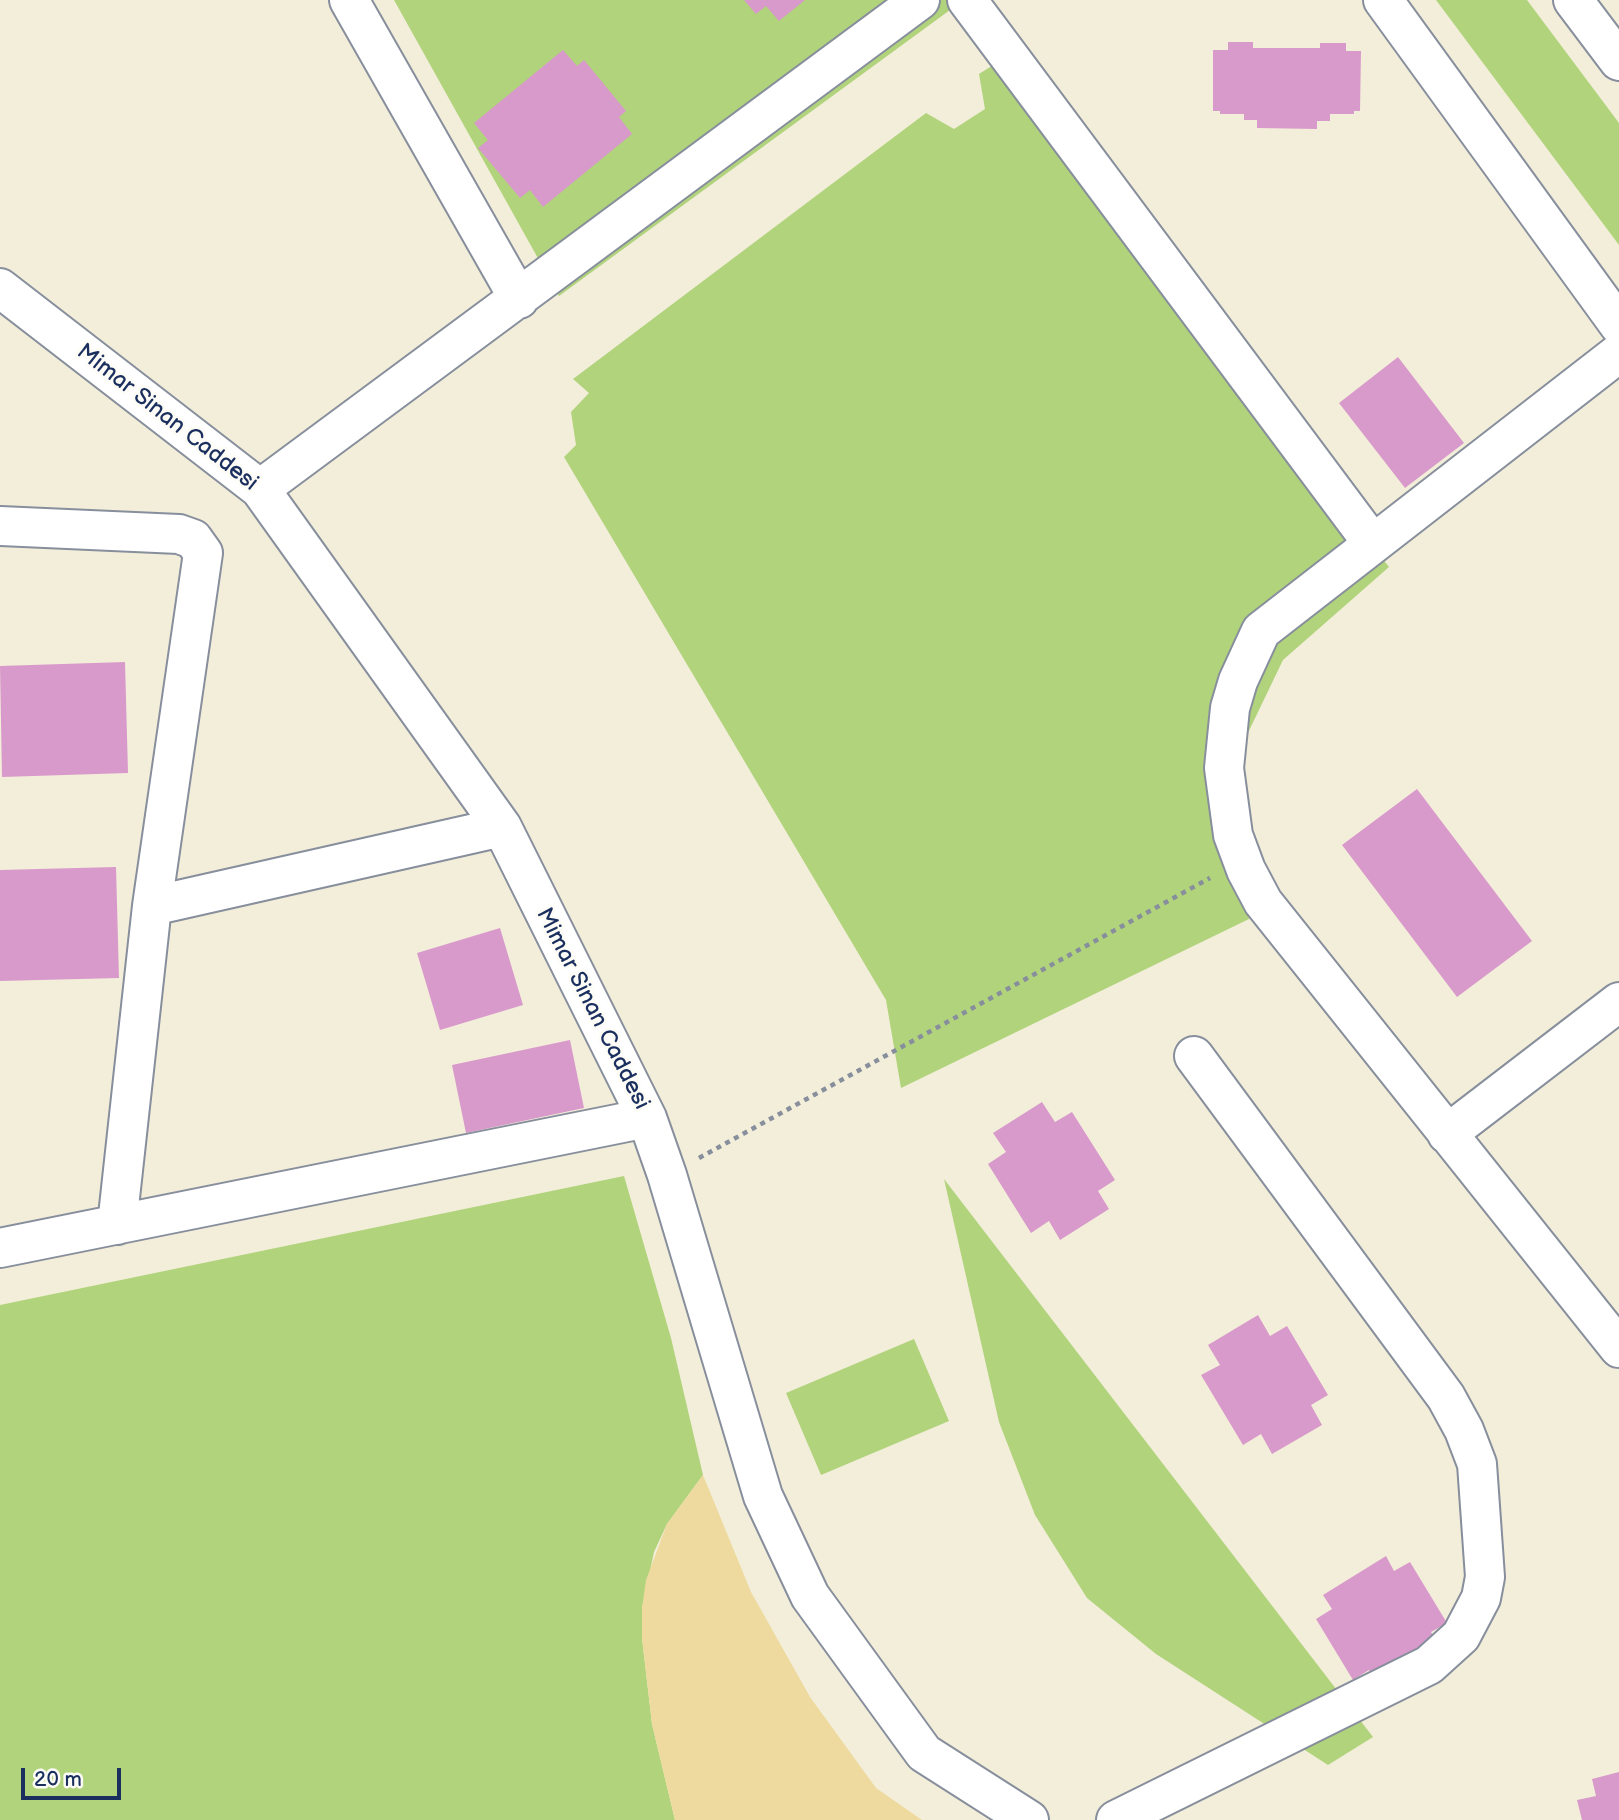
<!DOCTYPE html>
<style>
body{margin:0}
#map{position:relative;width:1619px;height:1820px;overflow:hidden;background:#f3eeda;font-family:"Balsamiq Sans",sans-serif}
canvas{display:block}
.scale{position:absolute;left:21px;top:1768px;width:100px;height:32px;box-sizing:border-box;border:4px solid #1b2f5e;border-top:0;padding-left:9px;font-size:21px;line-height:24px;white-space:nowrap;color:#1b2f5e;-webkit-text-stroke:5px #fdfcf7;paint-order:stroke}
</style>
<div id="map">
<canvas width="1619" height="1820"></canvas>
<div class="scale">20 m</div>
</div>
<script>
const ctx = document.querySelector('canvas').getContext('2d');
ctx.lineJoin = 'round';
function fill(path, color) { ctx.fillStyle = color; ctx.fill(path, 'evenodd'); }
const shape = rows => new Path2D(rows.map(r => 'M' + r).join(''));
function strokePath(path, color, width, dash) { ctx.strokeStyle = color; ctx.lineWidth = width; ctx.lineCap = dash ? 'butt' : 'round'; ctx.setLineDash(dash || []); ctx.stroke(path); }
function drawText(font, color, halo, rows, align = 'center') {
  ctx.font = font + ' "Balsamiq Sans",sans-serif'; ctx.lineWidth = 6; ctx.setLineDash([]); ctx.textBaseline = 'middle'; ctx.strokeStyle = halo; ctx.fillStyle = color; for (const [text, x, y, turn = 0] of rows) {
    ctx.save(); ctx.translate(x, y); ctx.rotate((+turn || 0) * Math.PI / 180); ctx.textAlign = isNaN(turn) ? turn : align; if (halo) ctx.strokeText(text, 0, 0); ctx.fillText(text, 0, 0); ctx.restore();
  }
}
const green = shape([
 [394,0,950,0,950,10,559,296],
 [1436,0,1527,0,1619,123,1619,245],
 [998,62,1389,567,1283,660,1245,739,1237,836,1249,919,901,1088,886,1000,564,457,576,445,571,412,589,393,573,379,926,113,954,129,985,109,979,74],
 [624,1176,671,1338,703,1475,667,1524,654,1552,642,1608,642,1638,652,1724,675,1820,0,1820,0,1305],
 [944,1179,1373,1737,1328,1765,1156,1654,1087,1598,1035,1515,999,1422],
 [914,1339,949,1421,821,1475,786,1393]
]);
const sand = shape([
 [703,1475,751,1592,810,1697,876,1788,922,1820,675,1820,652,1724,642,1638,642,1608,646,1580,667,1524]
]);
const building = shape([
 [744,0,805,0,779,21,766,6,756,14],
 [1228,42,1253,42,1253,48,1320,48,1320,43,1346,43,1346,51,1361,51,1360,111,1354,111,1354,114,1330,114,1330,121,1317,121,1317,129,1257,128,1257,120,1244,120,1244,114,1220,114,1220,111,1213,111,1213,50,1228,50],
 [563,50,577,66,584,60,626,111,619,117,632,134,543,207,530,190,520,198,478,148,488,140,474,123],
 [1398,357,1464,443,1405,488,1339,403],
 [125,662,128,773,2,777,0,666],
 [1417,789,1532,941,1457,997,1342,845],
 [116,867,119,978,0,981,0,870],
 [500,928,523,1005,440,1030,417,953],
 [570,1040,584,1108,466,1133,452,1065],
 [1042,1102,1055,1122,1072,1112,1115,1180,1098,1191,1109,1209,1060,1240,1049,1221,1031,1233,988,1164,1006,1152,993,1133],
 [1258,1315,1270,1336,1287,1326,1328,1395,1311,1405,1322,1425,1272,1454,1261,1434,1243,1445,1201,1375,1220,1365,1208,1345],
 [1386,1556,1394,1571,1410,1562,1447,1623,1431,1632,1440,1647,1378,1685,1369,1670,1353,1680,1316,1619,1332,1609,1323,1595],
 [1619,1772,1619,1820,1582,1820,1577,1800,1596,1796,1592,1779]
]);
const path = shape([
 [699,1158,1210,878]
]);
const minor = shape([
 [349,0,519,299],
 [967,0,1373,544],
 [1383,0,1619,325],
 [1573,0,1619,61],
 [0,288,260,489,502,827,647,1118,667,1175,763,1496,810,1596,924,1753,1029,1820],
 [1619,353,1261,631,1238,681,1230,708,1224,768,1233,835,1246,870,1263,902,1619,1348],
 [260,489,920,0],
 [0,526,179,534,193,539,203,553,152,906,117,1225],
 [152,906,502,827],
 [1447,1134,1619,1002],
 [0,1248,647,1118],
 [1116,1820,1429,1665,1461,1636,1481,1598,1485,1577,1477,1464,1464,1430,1446,1397,1194,1056]
]);
const streetNames = [
 ["Mimar Sinan Caddesi",167,418,38],
 ["Mimar Sinan Caddesi",592,1009,63]
];
fill(green, '#b1d37c');
fill(sand, '#eeda9e');
fill(building, '#d89acb');
strokePath(minor, '#878e9c', 42);
strokePath(path, '#878e9c', 4.5, [5, 5]);
strokePath(minor, '#fff', 38);
drawText('23px', '#1b2f5e', '#fdfcf7', streetNames);
</script>
